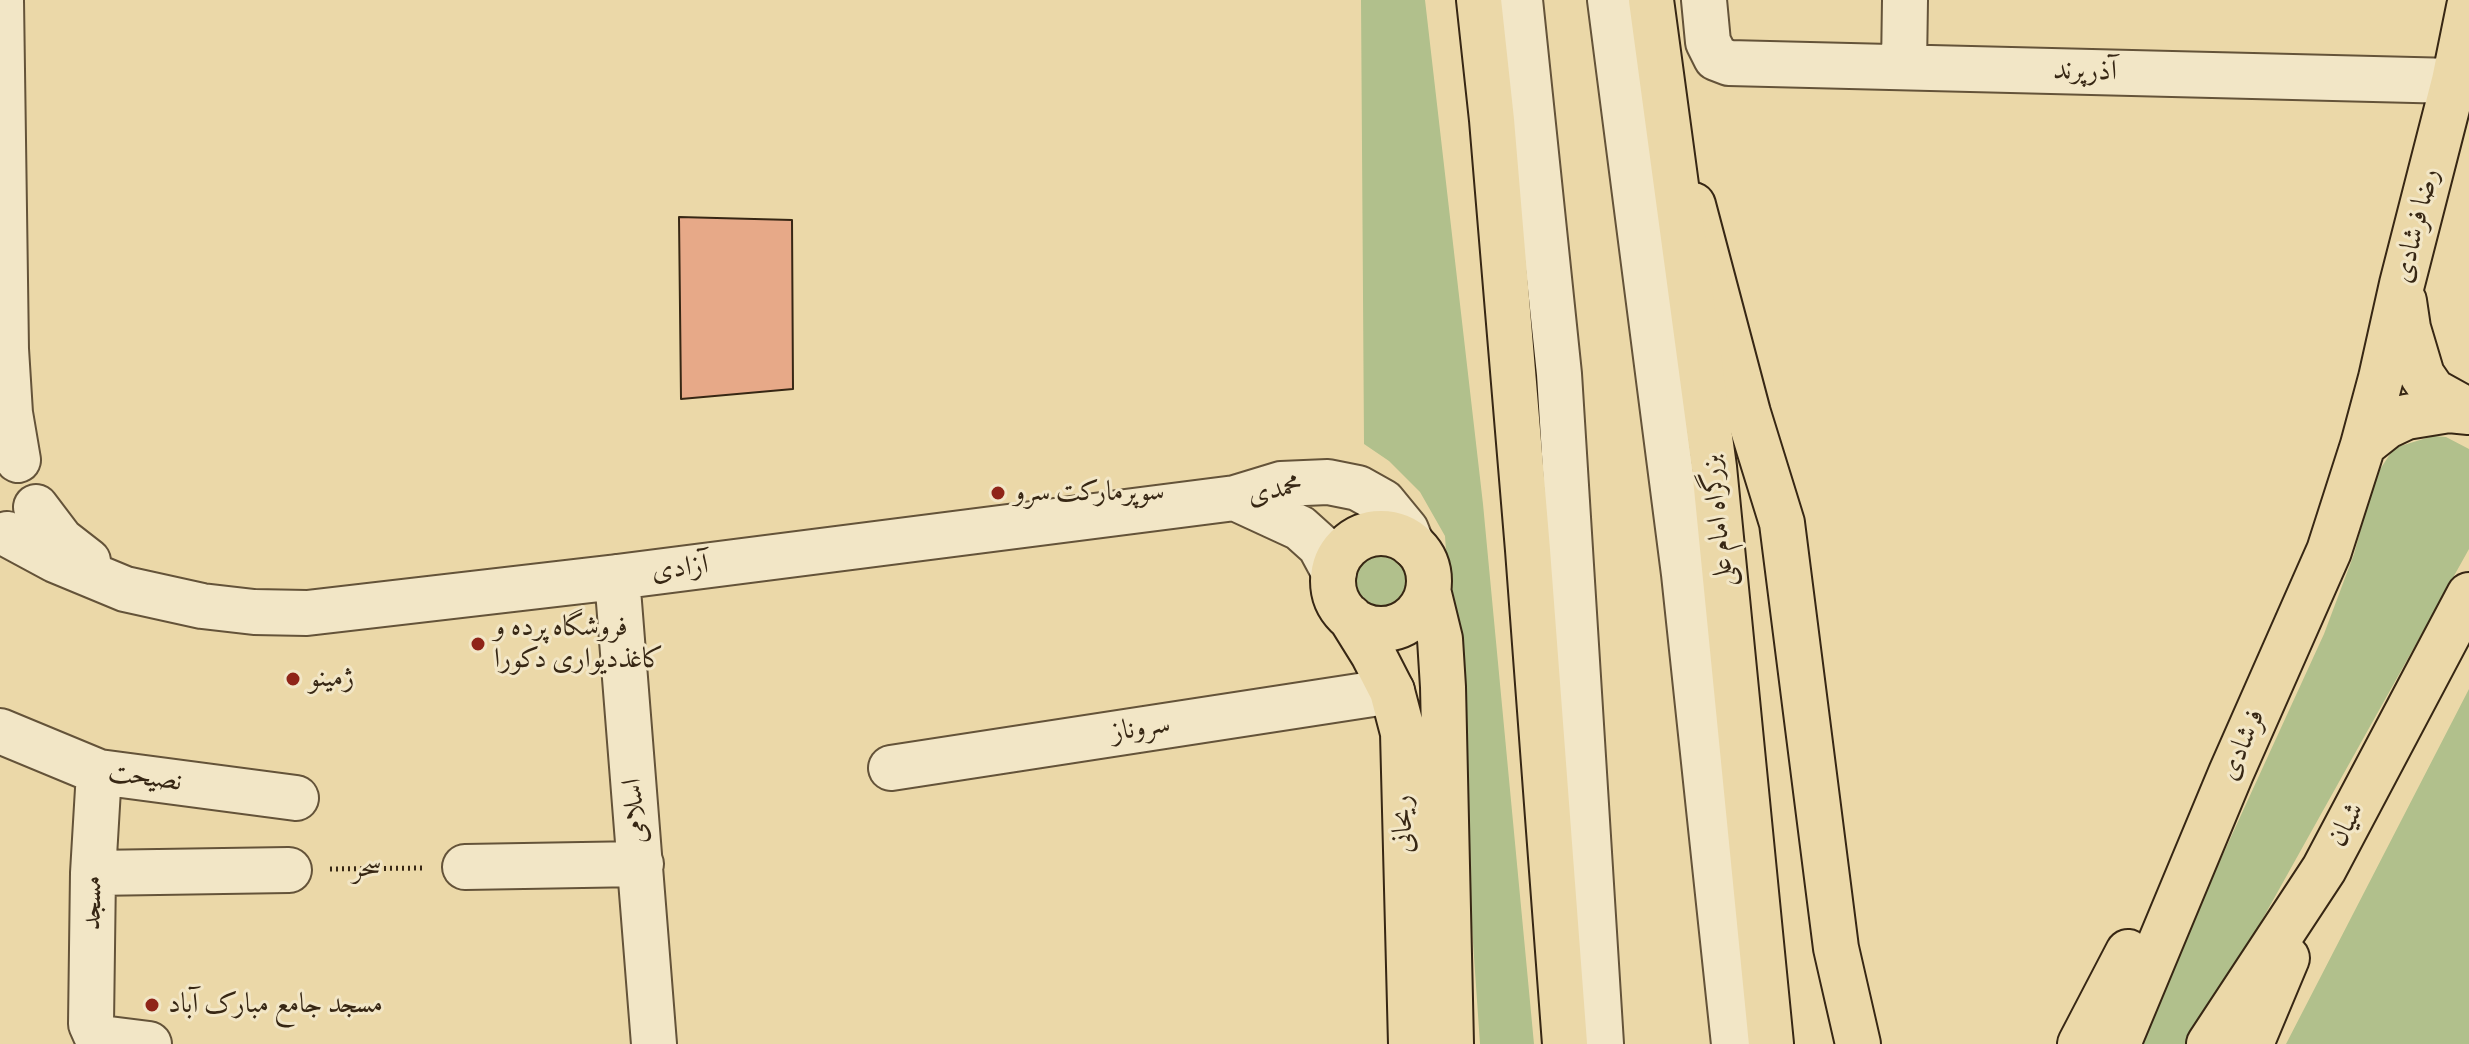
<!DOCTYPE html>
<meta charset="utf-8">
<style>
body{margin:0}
canvas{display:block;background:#ebd8a8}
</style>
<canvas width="2469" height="1044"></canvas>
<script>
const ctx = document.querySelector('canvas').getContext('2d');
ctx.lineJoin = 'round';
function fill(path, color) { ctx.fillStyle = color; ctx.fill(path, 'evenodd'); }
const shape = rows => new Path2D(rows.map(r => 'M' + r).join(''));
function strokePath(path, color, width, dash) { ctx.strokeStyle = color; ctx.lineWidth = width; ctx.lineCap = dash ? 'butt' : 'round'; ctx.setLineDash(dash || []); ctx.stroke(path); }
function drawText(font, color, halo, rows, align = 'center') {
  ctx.font = font + ' Alegreya,Amiri,serif'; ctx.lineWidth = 6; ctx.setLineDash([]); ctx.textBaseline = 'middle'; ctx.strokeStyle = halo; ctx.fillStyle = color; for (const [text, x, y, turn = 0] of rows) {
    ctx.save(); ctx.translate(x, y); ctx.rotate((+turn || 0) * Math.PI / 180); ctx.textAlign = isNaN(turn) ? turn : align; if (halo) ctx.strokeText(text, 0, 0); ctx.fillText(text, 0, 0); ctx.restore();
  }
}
const green = shape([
 [1361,0,1425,0,1483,504,1534,1044,1480,1044,1445,536,1420,492,1389,461,1364,444],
 [2433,436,2446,437,2469,449,2469,549,2248,945,2189,1044,2136,1044,2324,634,2354,554,2375,477,2394,448],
 '1355 582a27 27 0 1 1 54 0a27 27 0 1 1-54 0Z',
 [2469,689,2469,1044,2286,1044]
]);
const building = shape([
 [679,217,792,220,793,389,681,399,679,217]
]);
const path = shape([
 [330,869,424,868]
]);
const minor = shape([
 [1,0,6,349,10,413,18,460],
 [1520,0,1559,374,1601,1044],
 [1610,0,1684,574,1734,1044],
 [1704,0,1708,42,1716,58,1729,63,2454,81],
 [1904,67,1905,0],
 [1235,498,1300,528,1320,546,1334,572],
 [36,507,61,540,88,561],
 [7,534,55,560,125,589,202,606,254,612,307,613,617,577,1235,498,1281,484,1328,482,1358,488,1383,502,1406,530,1412,545],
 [617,577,654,1044],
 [0,731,99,772,296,798],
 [891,768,1392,691],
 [99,772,93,873,91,1024,95,1033,101,1038,149,1044],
 [465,867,641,864],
 [93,873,289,870]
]);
const major = shape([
 [1693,205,1748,413,1782,523,1836,948,1858,1044],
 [2404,301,2408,328,2422,375,2433,391,2469,411],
 [2363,445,2387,426,2406,417,2449,410,2469,412],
 '1333 581a48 48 0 1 1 96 0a48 48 0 1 1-96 0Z',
 [1428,590,1440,639,1443,687,1451,1044],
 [1350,617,1373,654,1392,691,1403,733,1411,1044],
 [2080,1044,2128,952],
 [2118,1044,2231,773,2329,551,2363,445,2381,378,2402,284,2454,81,2469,7],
 [2209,1044,2324,869,2469,595],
 [2251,1044,2287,958]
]);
const highway = shape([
 [1479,0,1492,120,1528,550,1565,1044],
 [1651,0,1714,467,1771,1044]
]);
const markers = [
 [998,493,8,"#8f2418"],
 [478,644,8,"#8f2418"],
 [293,679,8,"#8f2418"],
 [152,1005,8,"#8f2418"]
];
const streetNames = [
 ["آذرپرند",2085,72,1],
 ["رضا فرشادی",2417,226,-76],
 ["محمدی",1275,491,-12],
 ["بزرگراه امام علی",1719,521,-96],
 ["آزادی",680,569,-7],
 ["سروناز",1141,729,-9],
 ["فرشادی",2243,745,-66],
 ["نصیحت",145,778,8],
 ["اسلامی",636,811,-95],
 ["ریحانی",1404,824,-92],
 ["شیان",2347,825,-62],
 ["سحر",367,869,-1],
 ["مسجد",93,903,-89]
];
const poiNames = [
 ["سوپرمارکت سرو",1014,493],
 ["فروشگاه پرده و",494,628],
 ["کاغذدیواری دکورا",494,660],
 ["ژمینو",309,679],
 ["مسجد جامع مبارک آباد",168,1005]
];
fill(green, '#b1c08c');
fill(building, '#e7a988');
strokePath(building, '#372714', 2);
strokePath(minor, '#645339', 48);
strokePath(major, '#372714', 48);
strokePath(highway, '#372714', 48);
strokePath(path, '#372714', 5, [2, 4]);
strokePath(minor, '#f2e6c6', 44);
strokePath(major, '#ebd8a8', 44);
strokePath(highway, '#ebd8a8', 44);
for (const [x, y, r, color] of markers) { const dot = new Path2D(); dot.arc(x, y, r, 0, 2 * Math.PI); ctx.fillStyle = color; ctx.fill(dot); strokePath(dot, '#f2e6c6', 3); }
drawText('28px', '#372714', '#f2e6c6', streetNames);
drawText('28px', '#372714', '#f2e6c6', poiNames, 'left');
</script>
